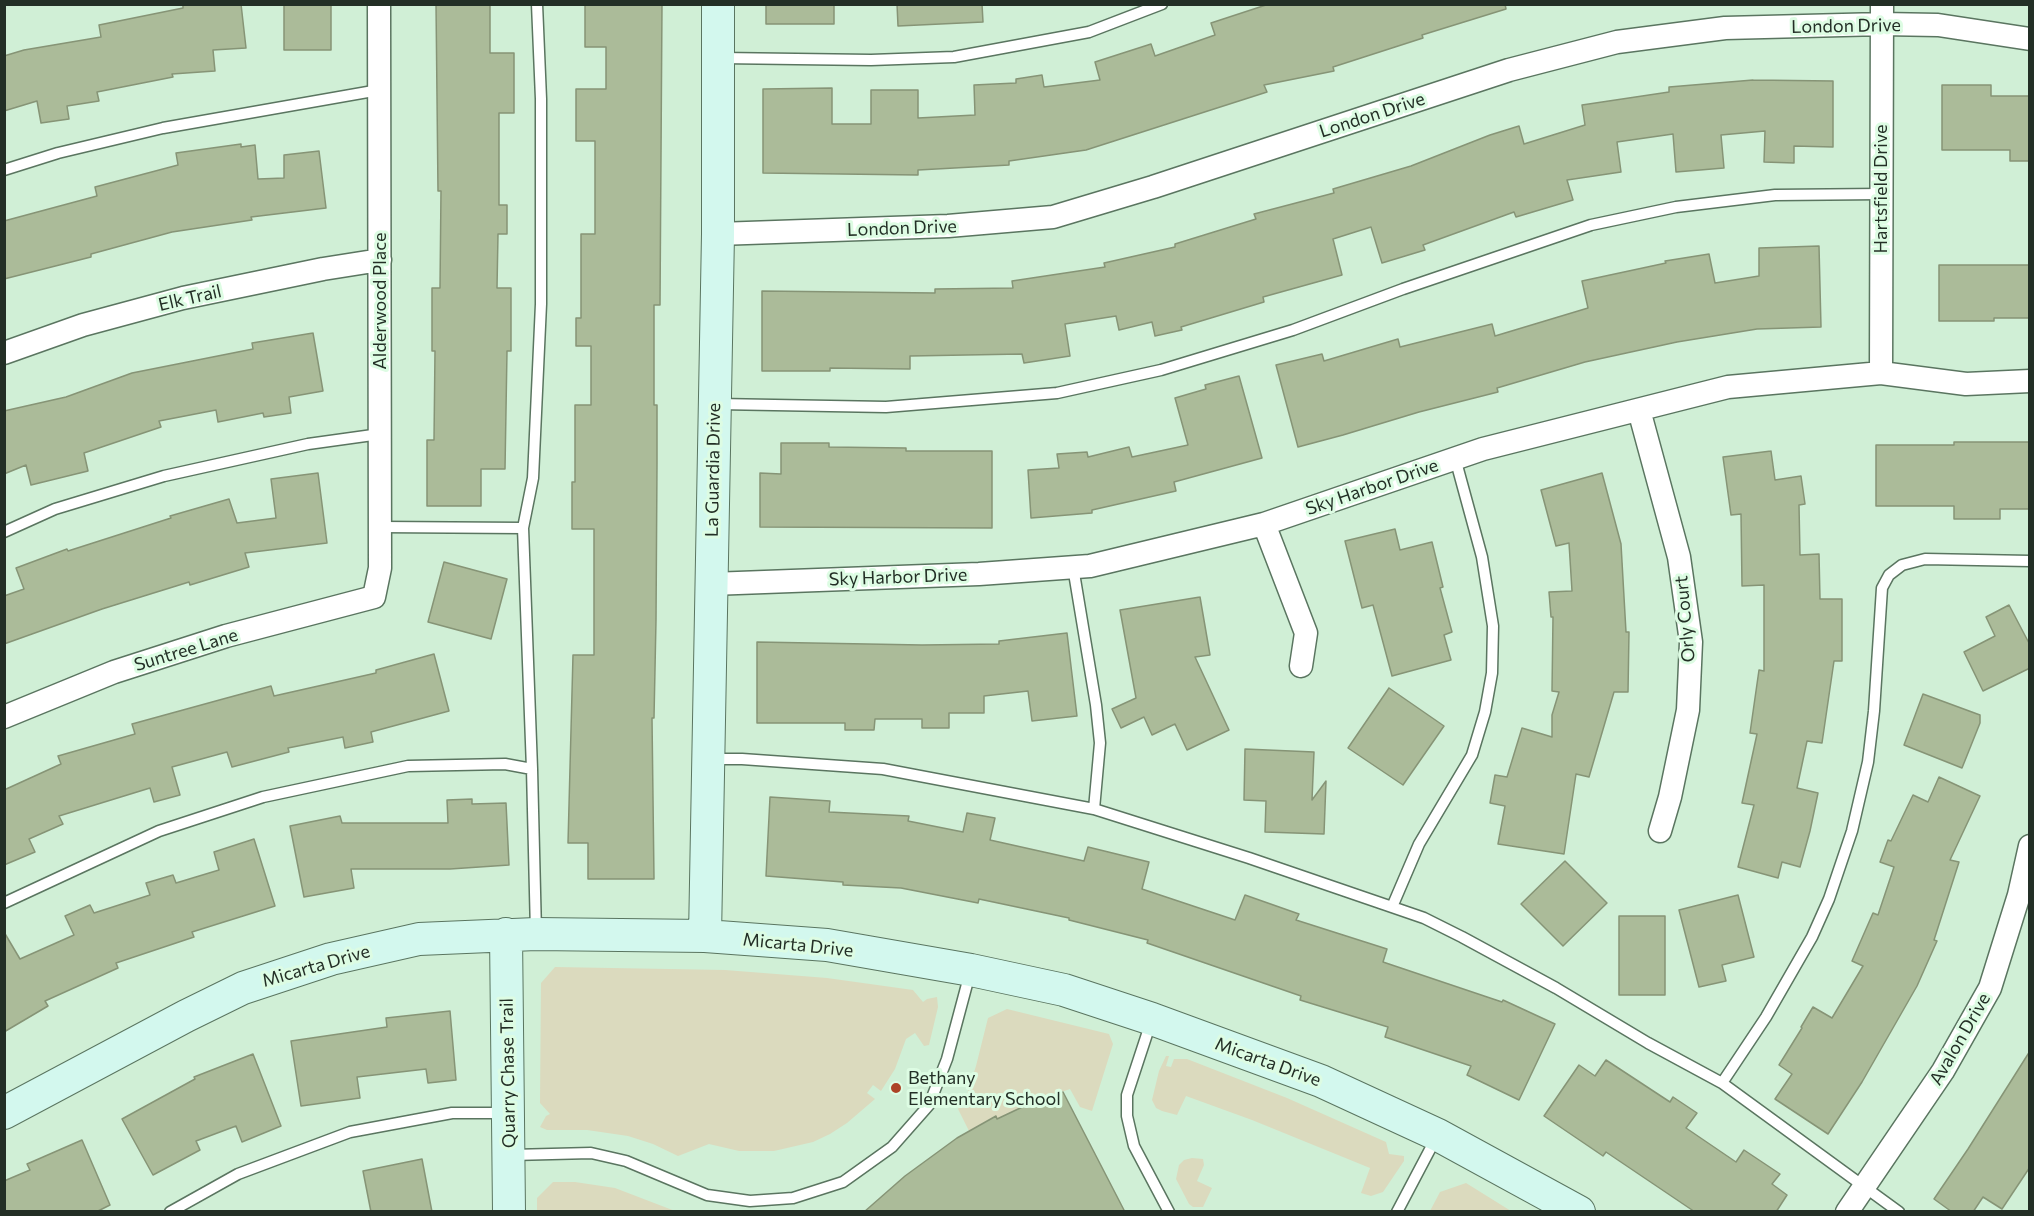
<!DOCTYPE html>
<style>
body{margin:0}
#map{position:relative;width:2034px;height:1216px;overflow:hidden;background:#d0efd6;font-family:Commissioner,sans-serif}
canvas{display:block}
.frame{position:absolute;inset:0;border:6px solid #232f26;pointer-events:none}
</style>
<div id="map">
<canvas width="2034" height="1216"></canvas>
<div class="frame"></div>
</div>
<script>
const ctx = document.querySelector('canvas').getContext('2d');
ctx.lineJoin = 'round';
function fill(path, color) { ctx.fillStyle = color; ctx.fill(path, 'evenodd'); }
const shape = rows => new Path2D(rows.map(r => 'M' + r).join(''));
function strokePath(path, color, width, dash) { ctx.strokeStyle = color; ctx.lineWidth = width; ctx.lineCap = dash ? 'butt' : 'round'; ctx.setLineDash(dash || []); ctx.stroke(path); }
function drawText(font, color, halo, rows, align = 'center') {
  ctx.font = font + ' Commissioner,sans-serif'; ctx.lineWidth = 6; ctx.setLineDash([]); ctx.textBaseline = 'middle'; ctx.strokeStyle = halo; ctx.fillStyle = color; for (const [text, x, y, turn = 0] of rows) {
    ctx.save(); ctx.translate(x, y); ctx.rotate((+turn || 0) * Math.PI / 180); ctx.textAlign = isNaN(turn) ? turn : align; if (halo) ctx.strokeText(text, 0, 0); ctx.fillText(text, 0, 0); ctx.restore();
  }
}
const green = shape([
 [555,967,725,970,827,978,913,990,923,1002,927,999,937,997,938,1007,929,1045,924,1046,915,1033,906,1039,895,1069,881,1091,873,1085,867,1093,875,1099,847,1123,830,1134,813,1142,774,1151,739,1151,709,1144,678,1156,653,1144,628,1136,587,1130,547,1130,540,1127,546,1116,550,1114,540,1103,541,983],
 [1007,1009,1109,1034,1113,1044,1092,1111,1080,1107,1070,1089,1035,1101,997,1119,995,1116,969,1131,958,1109,968,1091,976,1066,988,1018],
 [1166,1056,1169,1056,1166,1066,1171,1067,1174,1059,1187,1059,1287,1098,1386,1142,1389,1154,1404,1156,1404,1161,1383,1192,1371,1196,1361,1193,1370,1168,1252,1120,1186,1096,1177,1115,1162,1111,1156,1108,1152,1100,1159,1071],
 [1192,1158,1203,1159,1204,1165,1197,1181,1212,1188,1203,1207,1193,1207,1189,1204,1176,1179,1179,1165,1184,1160],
 [553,1182,575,1182,615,1188,675,1211,537,1211,537,1198],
 [1466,1183,1511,1211,1430,1211,1440,1192]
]);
const building = shape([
 [183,4,241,4,246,48,213,50,215,71,172,74,173,77,97,92,99,101,67,106,69,119,41,123,37,101,4,111,4,56,24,50,101,37,99,25,183,8,183,4],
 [284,4,331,4,331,50,284,50,284,4],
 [436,4,490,4,490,53,514,53,514,113,499,113,499,205,507,205,507,234,498,234,497,288,511,288,511,351,507,351,505,469,481,469,481,506,427,506,427,440,434,440,435,351,432,351,432,288,440,288,441,191,438,191,436,4],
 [585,4,662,4,660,305,654,305,654,405,657,405,657,464,656,620,654,718,652,718,654,879,588,879,588,843,568,843,573,655,594,655,594,529,572,529,572,482,575,482,575,405,591,405,591,346,576,346,576,318,581,318,581,234,595,234,595,141,576,141,576,89,606,89,606,47,585,47,585,4],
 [766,4,834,4,834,24,766,24,766,4],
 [897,4,982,4,983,22,898,26,897,4],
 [1269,4,1505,4,1506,9,1422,35,1423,38,1333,67,1334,71,1264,85,1267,92,1086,150,1009,161,1009,165,918,170,918,175,763,173,763,89,832,88,832,124,871,124,871,90,918,90,918,118,975,115,974,85,1016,83,1016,79,1042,75,1044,87,1100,80,1095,62,1151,44,1155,56,1215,35,1211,23,1269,4],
 [1753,80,1833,81,1833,147,1794,146,1794,163,1764,162,1765,131,1721,135,1724,168,1676,172,1673,134,1617,142,1621,172,1567,180,1573,200,1516,217,1514,212,1423,245,1425,250,1382,263,1371,227,1333,239,1342,275,1263,297,1264,302,1181,327,1182,330,1155,336,1152,322,1119,330,1116,316,1065,324,1070,356,1024,363,1022,354,910,356,910,369,830,368,830,371,762,371,762,291,935,293,935,289,1013,288,1012,281,1105,267,1104,263,1175,247,1175,244,1256,219,1254,214,1334,193,1333,189,1411,166,1490,135,1519,126,1524,144,1585,125,1582,105,1669,92,1669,87,1753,80],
 [1942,85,1991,85,1991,96,2030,96,2030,161,2010,161,2010,150,1942,150,1942,85],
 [241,144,241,147,255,145,258,179,284,178,284,155,319,151,326,208,251,217,252,220,172,232,91,254,91,257,4,279,4,221,97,196,95,187,178,165,176,153,241,144],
 [1819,246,1821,327,1757,329,1677,342,1585,362,1497,388,1498,392,1419,412,1343,435,1298,447,1276,365,1322,354,1324,361,1398,339,1400,347,1492,324,1495,336,1588,308,1582,281,1666,263,1665,261,1709,254,1715,283,1759,276,1759,248,1819,246],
 [1939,265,2030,265,2030,318,1994,318,1994,321,1939,321,1939,265],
 [313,333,323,391,289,397,291,413,264,417,263,413,218,422,216,410,159,421,161,427,84,453,88,471,31,485,26,465,4,474,4,411,66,397,132,373,253,349,252,343,313,333],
 [1239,376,1262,458,1174,482,1176,491,1092,510,1092,513,1031,518,1028,470,1059,468,1057,454,1087,452,1088,457,1129,447,1132,457,1188,445,1175,398,1206,389,1205,385,1239,376],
 [1954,442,2030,442,2030,509,2000,509,2000,519,1954,519,1954,506,1876,506,1876,445,1954,445,1954,442],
 [781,443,829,443,829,447,906,448,906,451,992,451,992,528,760,527,760,473,781,474,781,443],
 [1771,451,1775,480,1801,476,1805,504,1799,505,1800,555,1819,554,1820,599,1842,599,1842,661,1834,661,1822,743,1807,741,1797,788,1818,793,1810,831,1800,867,1782,862,1778,878,1738,867,1754,805,1742,803,1757,734,1750,733,1759,670,1764,671,1764,585,1742,586,1741,514,1731,515,1723,457,1771,451],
 [318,473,327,543,245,553,249,567,190,585,189,582,102,609,4,644,4,596,24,589,16,568,67,549,68,551,171,518,170,516,229,499,237,523,276,518,271,479,318,473],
 [1602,473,1621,544,1626,632,1629,632,1628,692,1614,692,1589,777,1576,774,1564,854,1498,844,1505,806,1490,803,1495,775,1507,777,1522,728,1552,737,1552,715,1559,692,1552,691,1553,617,1551,617,1549,592,1572,591,1569,543,1556,546,1541,490,1602,473],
 [1395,529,1400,550,1432,542,1443,587,1440,588,1452,632,1444,635,1451,660,1392,676,1373,605,1362,608,1345,541,1395,529],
 [444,562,507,579,491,639,428,622,444,562],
 [1200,597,1210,655,1195,657,1229,730,1187,750,1175,724,1152,735,1144,717,1121,728,1112,709,1136,698,1120,610,1200,597],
 [2009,605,2030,645,2030,668,1983,691,1964,652,1995,636,1986,617,2009,605],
 [1067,633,1077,716,1032,721,1028,691,984,696,984,713,949,713,949,728,922,728,922,719,875,719,874,730,845,730,845,723,757,723,757,642,922,645,999,644,999,641,1067,633],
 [434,654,449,711,371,732,373,742,345,748,343,737,288,748,289,752,232,767,227,752,172,767,180,795,154,802,150,788,59,816,63,824,29,839,35,852,4,865,4,790,61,764,58,756,135,734,132,724,223,699,271,686,274,696,376,673,376,670,434,654],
 [1389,688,1444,726,1403,785,1348,748,1389,688],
 [1923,694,1980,715,1980,723,1962,768,1904,745,1923,694],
 [1245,749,1314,752,1312,800,1326,781,1324,834,1265,832,1266,801,1244,800,1245,749],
 [1939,777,1980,796,1950,860,1959,862,1934,940,1937,941,1917,986,1862,1082,1828,1134,1775,1099,1792,1074,1779,1065,1802,1028,1801,1027,1813,1007,1832,1018,1863,966,1852,961,1873,913,1878,915,1894,867,1880,862,1888,840,1891,841,1913,795,1928,802,1939,777],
 [770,797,830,801,829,812,909,816,908,821,963,832,967,813,995,818,990,840,1084,861,1088,847,1149,862,1142,889,1235,920,1245,895,1299,914,1296,920,1387,949,1383,962,1502,1002,1503,1000,1555,1024,1519,1100,1467,1075,1471,1066,1385,1037,1388,1027,1300,1000,1301,996,1147,943,1148,940,1069,920,1069,918,979,899,978,903,901,888,843,885,843,882,766,876,770,797],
 [472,799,472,804,506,803,509,865,450,869,351,869,354,888,304,897,290,826,340,816,342,823,448,823,447,800,472,799],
 [254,839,275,906,192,932,194,937,116,963,118,968,45,1001,48,1006,4,1032,4,932,20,959,74,935,65,916,90,905,94,913,150,895,146,883,173,875,176,883,219,870,214,852,254,839],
 [1565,861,1607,903,1563,946,1521,904,1565,861],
 [1738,895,1754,957,1722,965,1726,981,1699,987,1679,910,1738,895],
 [1619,916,1665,916,1665,995,1619,995,1619,916],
 [450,1011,456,1080,428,1083,426,1069,357,1077,360,1098,301,1106,291,1041,387,1027,386,1018,450,1011],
 [2030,1051,2030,1167,2002,1209,1983,1197,1973,1212,1952,1212,1934,1199,1968,1149,2030,1051],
 [253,1054,281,1126,242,1142,236,1126,196,1141,200,1150,153,1175,122,1119,195,1079,194,1077,253,1054],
 [1606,1060,1670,1102,1673,1097,1697,1113,1686,1128,1736,1162,1744,1150,1780,1174,1772,1184,1787,1195,1776,1212,1695,1212,1606,1152,1603,1156,1544,1116,1579,1065,1595,1076,1606,1060],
 [1063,1092,1125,1212,864,1212,905,1176,957,1138,996,1116,997,1119,1035,1101,1063,1092],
 [82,1140,110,1205,96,1212,4,1212,4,1181,30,1170,27,1164,82,1140],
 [422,1159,432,1212,371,1212,363,1171,422,1159]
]);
const lane = shape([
 [721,58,871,60,954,57,1089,32,1162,4],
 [4,170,58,153,163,128,379,90],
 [718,404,886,407,1057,393,1161,370,1293,330,1403,289,1591,225,1676,207,1775,195,1882,194],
 [380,527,523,528,532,769],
 [523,528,533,478,541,304,541,99,537,4],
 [4,532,55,509,164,476,308,444,380,434],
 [712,759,742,759,883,769,1094,809,1100,743,1096,705,1073,567],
 [1094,809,1249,858,1392,907,1419,844,1472,755,1485,712,1492,673,1493,626,1482,557,1455,458],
 [4,903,159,831,263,797,408,766,505,764,532,769,536,933],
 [1392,907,1424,918,1462,937,1556,988,1648,1043,1722,1083,1899,1212],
 [1151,1022,1127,1095,1127,1116,1134,1146,1169,1212],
 [1722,1083,1766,1017,1812,937,1829,899,1852,831,1868,762,1874,711,1882,588,1889,575,1902,565,1925,559,2030,561],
 [512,1155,591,1153,626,1161,707,1195,750,1201,793,1198,843,1182,892,1147,929,1105,947,1059,970,973],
 [170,1212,238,1174,350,1132,452,1113,505,1113],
 [1397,1212,1436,1138]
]);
const street = shape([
 [718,234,948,226,1053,217,1153,187,1509,70,1617,42,1725,28,1882,24,1938,25,2030,39],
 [4,353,83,325,183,298,323,269,380,260],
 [1881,373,1882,4],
 [1639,410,1679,557,1691,642,1688,710,1670,797,1660,831],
 [1264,524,1306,633,1301,666],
 [711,584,979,574,1090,566,1264,524,1483,449,1728,387,1881,373,1966,384,2030,381],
 [4,717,114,672,226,636,374,597,380,568,379,4],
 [1847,1212,1943,1071,1990,988,2019,895,2030,846]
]);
const secondary = shape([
 [506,934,509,1212],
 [705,936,718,234,718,4],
 [4,1113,186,1016,243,988,331,959,419,939,536,934,705,936,827,945,971,970,1064,990,1152,1019,1321,1081,1438,1135,1579,1212]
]);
const markers = [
 [896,1088,6,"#ac4326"]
];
const streetNames = [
 ["London Drive",1846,26,-1],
 ["London Drive",1372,115,-18],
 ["Hartsfield Drive",1881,189,-90],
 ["London Drive",902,228,-2],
 ["Elk Trail",190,298,-13],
 ["Alderwood Place",380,301,-90],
 ["La Guardia Drive",713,470,-89],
 ["Sky Harbor Drive",1372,487,-19],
 ["Sky Harbor Drive",898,577,-2],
 ["Orly Court",1685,619,-95],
 ["Suntree Lane",186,650,-17],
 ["Micarta Drive",798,945,6],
 ["Micarta Drive",316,966,-16],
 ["Avalon Drive",1960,1039,-60],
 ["Micarta Drive",1268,1062,20],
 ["Quarry Chase Trail",508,1073,-91]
];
const poiNames = [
 ["Bethany",908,1078],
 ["Elementary School",908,1099]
];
fill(green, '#dbdabe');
fill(building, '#abbb99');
strokePath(building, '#869476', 1.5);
strokePath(lane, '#5a7560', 13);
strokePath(street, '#5a7560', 25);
strokePath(secondary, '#5a7560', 34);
strokePath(lane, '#fff', 10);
strokePath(street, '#fff', 22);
strokePath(secondary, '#d3f8ee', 32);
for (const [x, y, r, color] of markers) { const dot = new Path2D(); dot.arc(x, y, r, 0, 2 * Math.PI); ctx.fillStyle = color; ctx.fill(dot); strokePath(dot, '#ddfce3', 2); }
drawText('18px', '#232f26', '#ddfce3', streetNames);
drawText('18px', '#232f26', '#ddfce3', poiNames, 'left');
</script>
